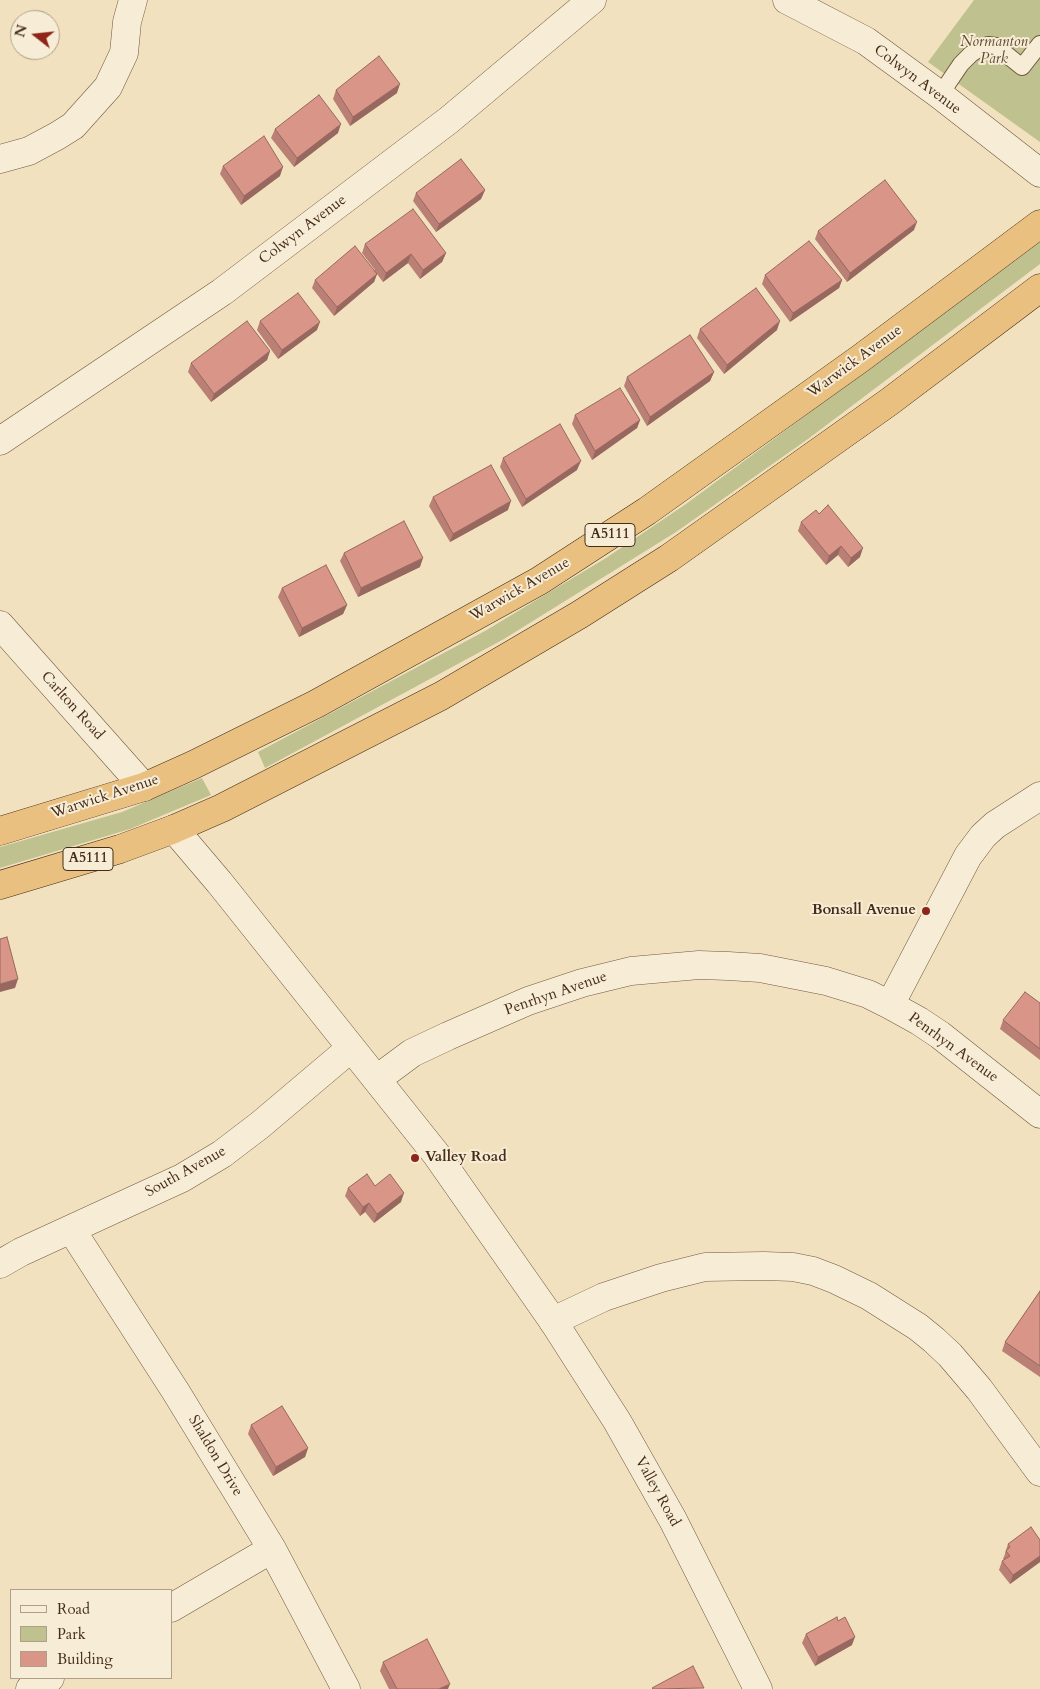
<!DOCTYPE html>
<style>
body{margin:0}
#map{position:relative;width:1040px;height:1689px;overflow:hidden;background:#f2e1be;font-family:Cardo,serif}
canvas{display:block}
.legend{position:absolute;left:10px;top:1589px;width:162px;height:90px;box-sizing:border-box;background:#f7ecd5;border:1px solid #af9f8a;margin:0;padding:6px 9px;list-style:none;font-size:15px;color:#442c19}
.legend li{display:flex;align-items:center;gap:10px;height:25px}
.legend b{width:25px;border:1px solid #af9f8a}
.north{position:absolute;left:10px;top:10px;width:50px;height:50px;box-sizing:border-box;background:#f7ecd5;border:1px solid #af9f8a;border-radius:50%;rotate:286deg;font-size:14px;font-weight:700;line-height:20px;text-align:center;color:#442c19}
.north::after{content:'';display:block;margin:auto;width:18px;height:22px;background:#8f2418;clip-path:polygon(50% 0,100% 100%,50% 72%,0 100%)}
</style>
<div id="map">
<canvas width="1040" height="1689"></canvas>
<ul class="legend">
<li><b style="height:6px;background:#f7ecd5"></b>Road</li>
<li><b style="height:14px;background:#bfc18e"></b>Park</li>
<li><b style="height:14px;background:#d89588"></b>Building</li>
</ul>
<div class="north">N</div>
</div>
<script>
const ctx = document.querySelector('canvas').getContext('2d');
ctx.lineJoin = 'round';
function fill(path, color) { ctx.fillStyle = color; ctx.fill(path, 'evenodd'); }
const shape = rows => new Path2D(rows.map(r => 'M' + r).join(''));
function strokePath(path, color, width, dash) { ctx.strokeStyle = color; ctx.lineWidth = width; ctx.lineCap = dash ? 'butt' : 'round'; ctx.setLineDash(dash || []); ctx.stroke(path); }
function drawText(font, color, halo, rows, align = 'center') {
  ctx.font = font + ' Cardo,serif'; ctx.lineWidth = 4; ctx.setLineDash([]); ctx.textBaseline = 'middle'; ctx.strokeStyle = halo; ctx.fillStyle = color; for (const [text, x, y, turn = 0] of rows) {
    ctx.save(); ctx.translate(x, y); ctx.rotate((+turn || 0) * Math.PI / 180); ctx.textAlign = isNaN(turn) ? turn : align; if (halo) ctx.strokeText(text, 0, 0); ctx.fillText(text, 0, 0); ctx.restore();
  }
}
const green = shape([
 [974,0,1040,0,1040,142,928,62],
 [1040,242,1040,264,808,439,676,532,504,639,265,768,258,752,485,631,606,558,686,504],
 [202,778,211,795,130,829,0,868,0,847,122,812]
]);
const service = shape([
 [940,95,961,64,971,54,982,47,988,45,996,46,1022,67,1040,44]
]);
const minor = shape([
 [787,0,866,41,940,95,1040,173],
 [0,159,29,151,57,136,73,126,108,87,124,53,127,22,133,0],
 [0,441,222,292,449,120,592,0],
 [890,1005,968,856,983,836,995,825,1040,796],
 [377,1079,412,1053,448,1036,528,1001,582,983,631,971,699,965,728,966,760,968,826,981,868,994,890,1005,919,1021,940,1035,1040,1114],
 [71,1229,176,1392,272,1549,346,1689],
 [0,1264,21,1252,182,1178,222,1154,260,1125,351,1048],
 [553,1321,604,1297,661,1278,705,1267,764,1266,793,1267,813,1271,834,1279,869,1296,918,1327,934,1340,950,1355,979,1389,1040,1472],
 [171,1608,272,1549],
 [30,1689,50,1678]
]);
const tertiary = shape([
 [0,625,144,787],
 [174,829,219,882,436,1154,553,1321,617,1421,673,1520,758,1689]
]);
const trunk = shape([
 [0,831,144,787,193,765,316,704,539,581,647,511,861,358,1040,224],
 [0,885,120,849,174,829,222,808,441,696,579,615,669,558,889,402,1040,288]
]);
const wall = shape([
 [336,90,397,93,350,126,333,99],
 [275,129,338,133,294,167,271,138],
 [223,166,280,176,241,205,220,174],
 [485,190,481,199,436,232,413,201,416,193],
 [914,230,847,282,815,239,818,231],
 [365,244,446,253,442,262,420,279,408,263,383,282,377,274,374,282,334,316,312,288,315,280,375,270,362,253],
 [765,275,842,280,839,288,790,322,762,284],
 [260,321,317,330,278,359,257,330],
 [700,329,777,330,724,374,697,338],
 [270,351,267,360,211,402,188,372,191,363],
 [714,372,710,381,647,426,624,386,627,377],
 [575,415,640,420,637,428,592,460,572,424],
 [503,458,577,470,522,507,500,467],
 [433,497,508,510,450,542,429,506],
 [801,522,860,557,848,567,838,555,826,565,798,531],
 [344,553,420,567,358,597,340,561],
 [282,588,347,605,343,614,299,637,278,597],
 [1040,1003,1040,1060,1000,1029,1003,1020],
 [375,1186,401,1202,374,1223,365,1212,360,1216,345,1196,348,1188],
 [1040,1291,1040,1377,1002,1351,1005,1342],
 [251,1425,308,1448,305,1457,273,1476,248,1434],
 [1040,1540,1040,1562,1010,1584,999,1570,1002,1561,1004,1560,1003,1559,1005,1554,1005,1553,1008,1544],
 [838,1621,852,1645,815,1666,802,1643,806,1634],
 [383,1662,448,1689,389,1689,380,1671]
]);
const shadedWall = shape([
 [400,84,397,93,350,126,353,117],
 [341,124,338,133,294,167,297,158],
 [283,167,280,176,241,205,244,196],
 [485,190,481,199,436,232,439,224],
 [917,222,914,230,847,282,850,273],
 [446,253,442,262,420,279,423,270],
 [411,254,408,263,383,282,386,273],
 [377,274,374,282,334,316,337,307],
 [842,280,839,288,790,322,793,313],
 [780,321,777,330,724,374,727,365],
 [320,322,317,330,278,359,282,350],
 [270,351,267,360,211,402,214,394],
 [714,372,710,381,647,426,650,417],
 [640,420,637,428,592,460,595,451],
 [581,461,577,470,522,507,526,499],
 [511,501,508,510,450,542,453,534],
 [841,546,838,555,826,565,829,556],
 [863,548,860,557,848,567,851,558],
 [423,558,420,567,358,597,361,588],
 [347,605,343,614,299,637,302,628],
 [18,979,15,988,0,992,0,984],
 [404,1193,401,1202,374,1223,377,1214],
 [369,1203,365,1212,360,1216,363,1207],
 [308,1448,305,1457,273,1476,276,1467],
 [1040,1556,1040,1562,1010,1584,1013,1575],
 [855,1637,852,1645,815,1666,818,1657],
 [450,1684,448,1689,439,1689]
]);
const building = shape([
 [379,56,400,84,353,117,336,90,379,56],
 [319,95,341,124,297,158,275,129,319,95],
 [264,136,283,167,244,196,223,166,264,136],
 [461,159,485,190,439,224,416,193,461,159],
 [885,180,917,222,850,273,818,231,885,180],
 [413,209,446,253,423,270,411,254,386,273,365,244,413,209],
 [809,241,842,280,793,313,765,275,809,241],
 [355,246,377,274,337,307,315,280,355,246],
 [756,288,780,321,727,365,700,329,756,288],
 [298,293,320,322,282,350,260,321,298,293],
 [247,321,270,351,214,394,191,363,247,321],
 [690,335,714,372,650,417,627,377,690,335],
 [620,388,640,420,595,451,575,415,620,388],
 [560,424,581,461,526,499,503,458,560,424],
 [491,465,511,501,453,534,433,497,491,465],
 [828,505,863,548,851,558,841,546,829,556,801,522,816,510,819,514,828,505],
 [404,521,423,558,361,588,344,553,404,521],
 [326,565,347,605,302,628,282,588,326,565],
 [7,937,18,979,0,984,0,939,7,937],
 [1025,992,1040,1003,1040,1049,1003,1020,1025,992],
 [367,1174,375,1186,390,1174,404,1193,377,1214,369,1203,363,1207,348,1188,367,1174],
 [1040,1291,1040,1366,1005,1342,1040,1291],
 [282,1406,308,1448,276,1467,251,1425,282,1406],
 [1031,1527,1040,1540,1040,1556,1013,1575,1002,1561,1010,1556,1006,1551,1010,1547,1008,1544,1031,1527],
 [837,1617,838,1621,845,1617,855,1637,818,1657,806,1634,837,1617],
 [427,1639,450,1684,439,1689,397,1689,383,1662,427,1639],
 [693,1666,704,1688,653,1689,652,1688,693,1666]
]);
const markers = [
 [926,911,5,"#8f2418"],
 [415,1158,5,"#8f2418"]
];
const shields = [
 [610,535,50],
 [88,859,50]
];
const shieldNames = [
 ["A5111",610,535],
 ["A5111",88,859]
];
const parkNames = [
 ["Normanton",994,43],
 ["Park",994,60]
];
const streetNames = [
 ["Colwyn Avenue",917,80,37],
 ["Colwyn Avenue",303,230,-37],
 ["Warwick Avenue",855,362,-36],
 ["Warwick Avenue",520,590,-30],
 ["Carlton Road",72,706,48],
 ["Warwick Avenue",105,797,-18],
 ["Penrhyn Avenue",556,994,-19],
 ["Penrhyn Avenue",953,1048,36],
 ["South Avenue",186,1172,-29],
 ["Shaldon Drive",215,1456,59],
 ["Valley Road",657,1492,61]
];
const poiNames = [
 ["Bonsall Avenue",916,911],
 ["Valley Road",425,1158,"left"]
];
fill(green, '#bfc18e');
strokePath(service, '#705942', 18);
strokePath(minor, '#705942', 29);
strokePath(tertiary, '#705942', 29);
strokePath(trunk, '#442c19', 29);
strokePath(service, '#f7ecd5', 16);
strokePath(minor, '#f7ecd5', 28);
strokePath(tertiary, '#f7ecd5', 28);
strokePath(trunk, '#e9c07f', 28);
fill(wall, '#ba8075');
fill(shadedWall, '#97685f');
fill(building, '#d89588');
strokePath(building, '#97685f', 1);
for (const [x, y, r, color] of markers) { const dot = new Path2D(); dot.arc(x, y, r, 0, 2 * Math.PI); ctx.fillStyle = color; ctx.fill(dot); strokePath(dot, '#f7ecd5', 2); }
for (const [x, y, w] of shields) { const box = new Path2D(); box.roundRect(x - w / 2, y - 11.5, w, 23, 4); ctx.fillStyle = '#f7ecd5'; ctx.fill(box); strokePath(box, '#442c19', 1); }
drawText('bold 14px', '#442c19', null, shieldNames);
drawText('italic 15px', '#5d4a30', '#f7ecd5', parkNames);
drawText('15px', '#442c19', '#f7ecd5', streetNames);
drawText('bold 15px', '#442c19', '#f7ecd5', poiNames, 'right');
</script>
